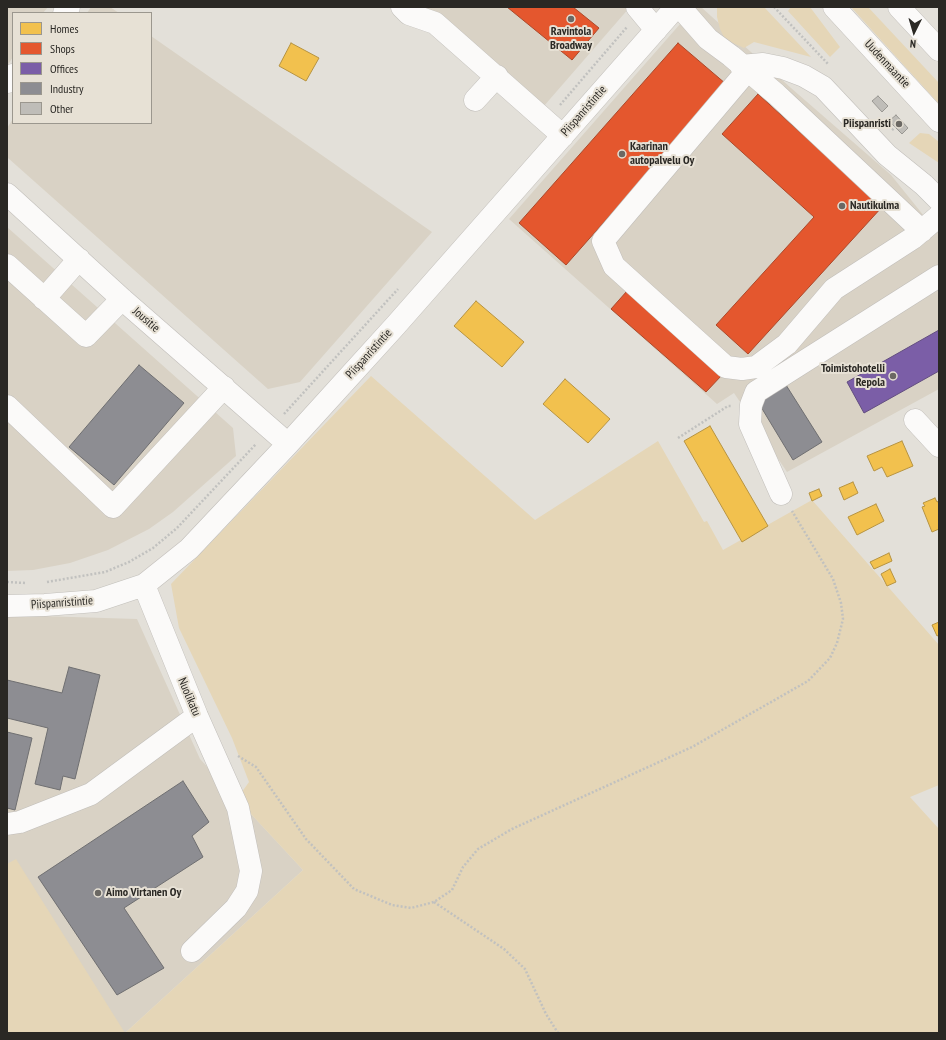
<!DOCTYPE html>
<style>
body{margin:0}
#map{position:relative;width:946px;height:1040px;overflow:hidden;background:#e3e0d9;font-family:"PT Sans Narrow",sans-serif}
canvas{display:block}
.frame{position:absolute;inset:0;border:8px solid #2a2824;pointer-events:none}
.legend{position:absolute;left:12px;top:12px;width:140px;height:112px;box-sizing:border-box;background:#e7e1d5;border:1px solid #9b978e;margin:0;padding:5px 7px;list-style:none;font-size:12px;color:#2a2824}
.legend li{display:flex;align-items:center;gap:8px;height:20px}
.legend b{width:20px;border:1px solid #9b978e}
.north{position:absolute;left:894px;top:12px;width:40px;height:40px;-webkit-text-stroke:3px #e7e1d5;paint-order:stroke;rotate:185deg;font-size:11px;font-weight:700;line-height:16px;text-align:center;color:#2a2824}
.north::after{content:'';display:block;margin:auto;width:14px;height:18px;background:#2a2824;clip-path:polygon(50% 0,100% 100%,50% 72%,0 100%)}
</style>
<div id="map">
<canvas width="946" height="1040"></canvas>
<div class="frame"></div>
<ul class="legend">
<li><b style="height:11px;background:#f2c14e"></b>Homes</li>
<li><b style="height:11px;background:#e4572e"></b>Shops</li>
<li><b style="height:11px;background:#7b5ea7"></b>Offices</li>
<li><b style="height:11px;background:#8d8d92"></b>Industry</li>
<li><b style="height:11px;background:#bfbdb8"></b>Other</li>
</ul>
<div class="north">N</div>
</div>
<script>
const ctx = document.querySelector('canvas').getContext('2d');
ctx.lineJoin = 'round';
function fill(path, color) { ctx.fillStyle = color; ctx.fill(path, 'evenodd'); }
const shape = rows => new Path2D(rows.map(r => 'M' + r).join(''));
function strokePath(path, color, width, dash) { ctx.strokeStyle = color; ctx.lineWidth = width; ctx.lineCap = dash ? 'butt' : 'round'; ctx.setLineDash(dash || []); ctx.stroke(path); }
function drawText(font, color, halo, rows, align = 'center') {
  ctx.font = font + ' "PT Sans Narrow",sans-serif'; ctx.lineWidth = 4; ctx.setLineDash([]); ctx.textBaseline = 'middle'; ctx.strokeStyle = halo; ctx.fillStyle = color; for (const [text, x, y, turn = 0] of rows) {
    ctx.save(); ctx.translate(x, y); ctx.rotate((+turn || 0) * Math.PI / 180); ctx.textAlign = isNaN(turn) ? turn : align; if (halo) ctx.strokeText(text, 0, 0); ctx.fillText(text, 0, 0); ctx.restore();
  }
}
const built = shape([
 [7,7,48,7,43,13,13,13,13,57,7,66],
 [91,7,110,7,119,13,87,13],
 [404,7,630,7,537,114],
 [695,7,701,7,791,88,891,175,924,216,939,226,939,389,787,472,734,393,717,404,509,219],
 [151,36,432,232,300,382,268,389,8,158,7,128,13,119,13,123,151,123],
 [7,227,233,428,236,456,173,512,149,529,108,550,70,563,33,570,7,571],
 [7,615,137,619,200,759,303,870,125,1033,7,1033]
]);
const green = shape([
 [717,7,764,7,811,57,754,42,744,48,731,42,724,37,720,29,717,17],
 [791,7,810,7,840,47,830,57,788,11],
 [851,7,868,7,939,83,939,104],
 [920,133,929,134,939,142,939,163,909,143],
 [371,376,535,520,658,441,704,522,707,521,723,550,812,500,939,645,939,785,910,797,939,829,939,1033,7,1033,7,864,16,859,125,1033,303,870,237,799,249,782,232,738,179,628,171,584]
]);
const homes = shape([
 [291,43,319,58,306,81,279,66,291,43],
 [476,301,524,342,502,367,454,326,476,301],
 [565,379,610,419,588,443,543,404,565,379],
 [710,426,768,526,742,542,684,441,710,426],
 [902,441,913,466,887,477,882,467,874,471,867,456,902,441],
 [853,482,858,493,844,500,839,488,853,482],
 [819,489,822,496,812,501,809,493,819,489],
 [935,498,937,502,939,501,939,529,932,532,922,507,925,506,923,503,935,498],
 [876,504,884,521,857,535,848,517,876,504],
 [889,553,892,561,874,569,870,562,889,553],
 [890,569,896,582,887,586,881,574,890,569],
 [939,622,939,635,937,636,932,625,939,622]
]);
const shops = shape([
 [507,7,573,7,599,28,572,60,507,7],
 [678,43,726,84,566,265,519,223,678,43],
 [758,94,882,207,748,354,716,325,814,217,722,134,758,94],
 [627,291,722,375,706,392,611,309,627,291]
]);
const offices = shape([
 [939,330,939,371,864,413,847,382,939,330]
]);
const industry = shape([
 [139,365,184,403,114,485,69,447,139,365],
 [786,385,822,442,793,460,758,402,786,385],
 [69,667,100,675,75,779,63,776,60,790,35,784,48,728,7,718,7,680,62,693,69,667],
 [7,732,32,738,15,810,7,808,7,732],
 [183,781,209,822,192,836,203,857,124,908,164,968,117,995,38,877,183,781]
]);
const building = shape([
 [878,96,888,106,882,112,872,101,878,96],
 [896,115,908,128,902,134,889,121,896,115]
]);
const path = shape([
 [774,7,829,65],
 [560,105,627,27],
 [892,130,899,124],
 [284,414,398,289],
 [678,438,728,406,731,406],
 [7,582,26,583],
 [47,582,105,572,129,562,153,548,177,528,256,444],
 [238,756,256,767,306,839,354,889,392,905,411,908,434,902,452,890,463,867,478,849,512,829,692,747,808,681,830,658,837,643,843,619,841,603,833,579,792,511],
 [434,902,504,949,525,969,546,1014,558,1033]
]);
const minor = shape([
 [402,7,409,14,435,23,563,136],
 [637,7,656,30],
 [680,7,708,39,731,56,776,94,922,231],
 [64,13,69,7],
 [741,66,763,64,783,68,804,76,823,87,887,155,924,185,939,200],
 [747,71,603,241,614,266,726,367,742,369,756,367,787,344,834,289,913,238,939,216],
 [7,82,13,75],
 [475,100,497,76],
 [7,194,122,299,288,444],
 [7,265,86,336,122,299],
 [44,299,79,259],
 [7,406,113,507,224,387],
 [915,420,939,446],
 [781,494,750,424,751,405,756,392,939,276],
 [144,585,197,716,238,808,251,871,247,891,236,908,192,951],
 [7,606,45,605,96,601,144,585,189,549,288,444,396,325,676,7],
 [7,824,20,822,91,794,197,716]
]);
const major = shape([
 [834,7,939,121],
 [899,7,939,50]
]);
const markers = [
 [571,19,4,"#6b6863"],
 [899,124,4,"#6b6863"],
 [622,154,4,"#6b6863"],
 [842,206,4,"#6b6863"],
 [893,376,4,"#6b6863"],
 [98,893,4,"#6b6863"]
];
const poiNames = [
 ["Ravintola",571,32,"center"],
 ["Broadway",571,46,"center"],
 ["Piispanristi",891,124,"right"],
 ["Kaarinan",630,147],
 ["autopalvelu Oy",630,161],
 ["Nautikulma",850,206],
 ["Toimistohotelli",885,369,"right"],
 ["Repola",885,383,"right"],
 ["Aimo Virtanen Oy",106,893]
];
const streetNames = [
 ["Uudenmaantie",887,64,47],
 ["Piispanristintie",584,111,-49],
 ["Jousitie",146,320,41],
 ["Piispanristintie",369,354,-48],
 ["Piispanristintie",62,603,-4],
 ["Nuolikatu",189,697,67]
];
fill(built, '#d9d2c5');
fill(green, '#e5d6b7');
fill(homes, '#f2c14e');
strokePath(homes, '#b69341', 1);
fill(shops, '#e4572e');
strokePath(shops, '#ac492b', 1);
fill(offices, '#7b5ea7');
strokePath(offices, '#634e80', 1);
fill(industry, '#8d8d92');
strokePath(industry, '#6f6f71', 1);
fill(building, '#bfbdb8');
strokePath(building, '#9a9893', 1);
strokePath(minor, '#c1beba', 23);
strokePath(major, '#c1beba', 23);
strokePath(path, '#c1c1bf', 2.5, [2, 2]);
strokePath(minor, '#fbfaf9', 22);
strokePath(major, '#fbfaf9', 22);
for (const [x, y, r, color] of markers) { const dot = new Path2D(); dot.arc(x, y, r, 0, 2 * Math.PI); ctx.fillStyle = color; ctx.fill(dot); strokePath(dot, '#e7e1d5', 1.5); }
drawText('bold 12px', '#2a2824', '#e7e1d5', poiNames, 'left');
drawText('12px', '#2a2824', '#e7e1d5', streetNames);
</script>
